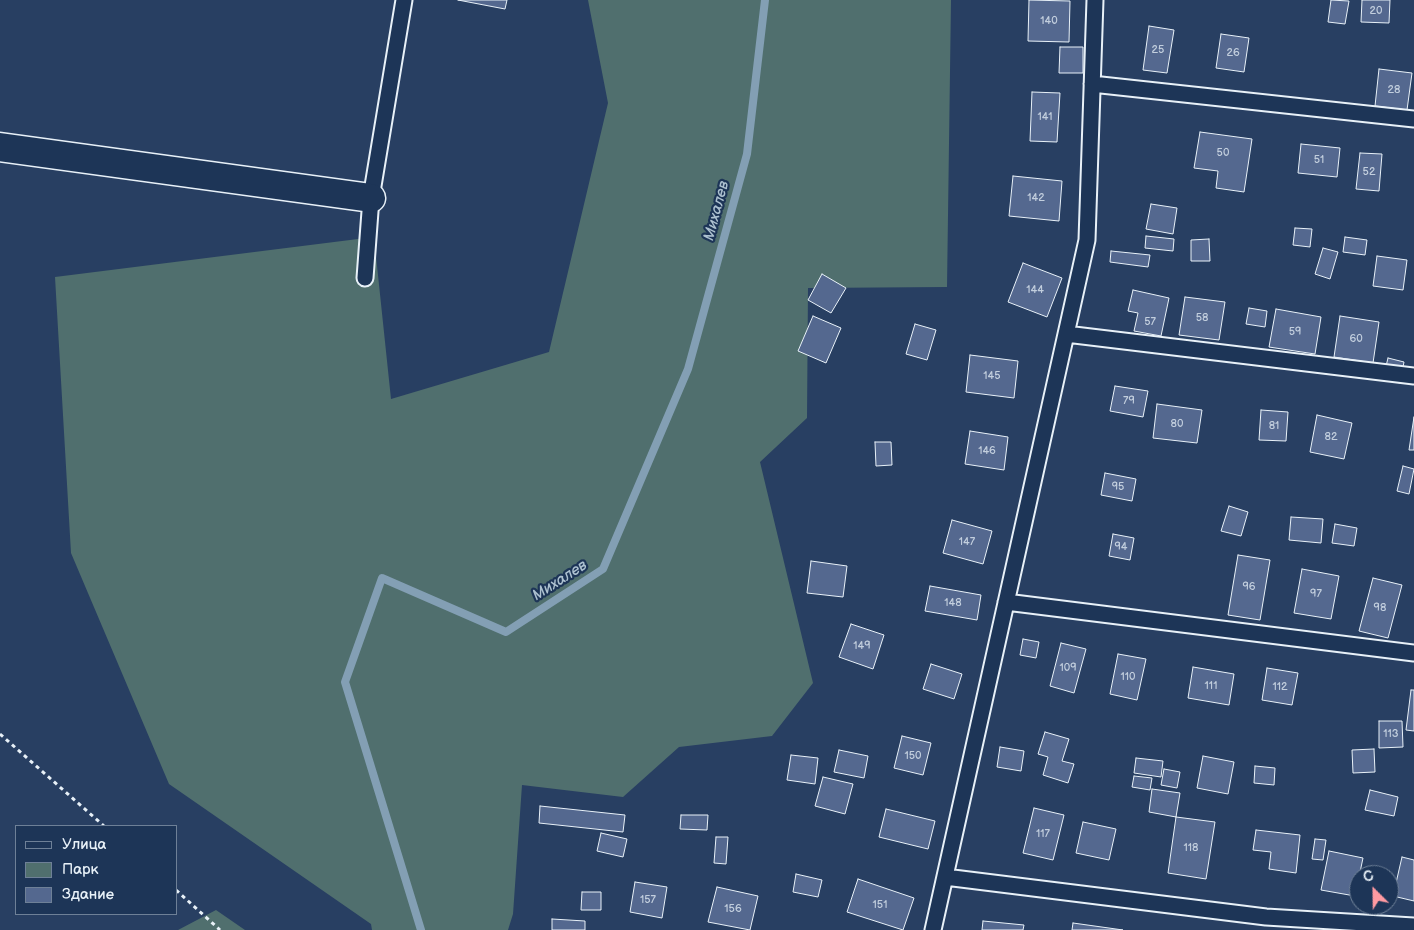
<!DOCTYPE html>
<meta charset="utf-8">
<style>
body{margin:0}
#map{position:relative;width:1414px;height:930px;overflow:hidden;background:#283f62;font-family:"Balsamiq Sans",sans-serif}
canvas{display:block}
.legend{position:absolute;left:15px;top:825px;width:162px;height:90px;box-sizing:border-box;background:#1d3557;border:1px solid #6e8097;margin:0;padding:6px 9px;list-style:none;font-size:15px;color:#e8f1f8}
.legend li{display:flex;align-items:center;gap:10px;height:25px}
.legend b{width:25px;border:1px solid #6e8097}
.north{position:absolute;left:1349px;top:865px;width:50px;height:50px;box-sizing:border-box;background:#1d3557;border:1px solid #6e8097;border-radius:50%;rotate:337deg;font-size:14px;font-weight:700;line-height:20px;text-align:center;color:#e8f1f8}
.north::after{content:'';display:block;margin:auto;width:18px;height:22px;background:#ff9aa2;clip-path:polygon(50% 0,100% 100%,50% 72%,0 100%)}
</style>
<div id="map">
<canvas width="1414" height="930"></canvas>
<ul class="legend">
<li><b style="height:6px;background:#1d3557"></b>Улица</li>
<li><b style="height:14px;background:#506f6e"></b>Парк</li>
<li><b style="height:14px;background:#54688f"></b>Здание</li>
</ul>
<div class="north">С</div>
</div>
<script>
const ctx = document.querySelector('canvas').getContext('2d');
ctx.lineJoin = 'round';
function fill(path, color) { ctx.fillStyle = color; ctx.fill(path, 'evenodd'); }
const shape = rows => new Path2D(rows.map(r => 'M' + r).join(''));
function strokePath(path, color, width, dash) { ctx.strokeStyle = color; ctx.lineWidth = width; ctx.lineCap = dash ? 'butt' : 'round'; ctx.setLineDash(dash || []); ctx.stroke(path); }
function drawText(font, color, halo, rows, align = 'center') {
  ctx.font = font + ' "Balsamiq Sans",sans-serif'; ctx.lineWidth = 4.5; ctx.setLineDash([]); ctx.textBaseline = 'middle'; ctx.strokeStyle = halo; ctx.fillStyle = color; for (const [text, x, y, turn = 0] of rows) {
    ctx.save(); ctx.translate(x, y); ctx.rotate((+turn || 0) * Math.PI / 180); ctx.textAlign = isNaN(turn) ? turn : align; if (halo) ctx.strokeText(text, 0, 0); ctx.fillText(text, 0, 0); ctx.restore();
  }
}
const green = shape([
 [588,0,951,0,947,287,808,288,807,418,760,462,813,683,772,736,679,747,623,797,522,785,513,914,508,930,372,930,371,924,169,784,71,553,55,277,374,237,391,399,549,352,608,103],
 [216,910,245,930,178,930]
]);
const stream = shape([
 [421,930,345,682,382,578,506,632,603,569,688,369,747,154,765,0]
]);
const building = shape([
 [458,0,507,0,505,9,458,0],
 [1029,0,1070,1,1069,42,1028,41,1029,0],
 [1331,0,1349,1,1345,24,1328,22,1331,0],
 [1362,0,1390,0,1389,23,1361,22,1362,0],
 [1149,26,1174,30,1167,73,1143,70,1149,26],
 [1221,34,1249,38,1244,72,1216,68,1221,34],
 [1060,47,1083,47,1083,73,1059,73,1060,47],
 [1379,69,1412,73,1407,110,1375,106,1379,69],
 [1032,92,1060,93,1057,142,1030,141,1032,92],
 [1200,132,1252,139,1244,192,1216,188,1218,171,1194,168,1200,132],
 [1301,144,1340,148,1337,177,1298,173,1301,144],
 [1360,153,1382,154,1379,191,1356,189,1360,153],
 [1013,176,1062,181,1059,221,1009,216,1013,176],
 [1151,204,1177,208,1173,234,1146,229,1151,204],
 [1295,228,1312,229,1310,247,1293,245,1295,228],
 [1146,236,1174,239,1173,251,1145,248,1146,236],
 [1345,237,1367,240,1365,255,1343,252,1345,237],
 [1209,239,1210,261,1191,261,1191,240,1209,239],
 [1323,248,1338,252,1330,279,1315,274,1323,248],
 [1111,251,1150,255,1148,267,1110,262,1111,251],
 [1377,256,1407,260,1403,290,1373,286,1377,256],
 [1023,263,1062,278,1047,317,1008,302,1023,263],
 [822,274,846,288,831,313,808,300,822,274],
 [1133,290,1169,298,1161,336,1134,331,1138,313,1128,311,1133,290],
 [1185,297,1225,302,1219,340,1179,335,1185,297],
 [1249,308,1267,311,1265,327,1246,324,1249,308],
 [1276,309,1321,317,1315,354,1269,347,1276,309],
 [813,316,841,328,826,363,798,351,813,316],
 [1340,316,1379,322,1373,363,1334,357,1340,316],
 [915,324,936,330,927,360,906,354,915,324],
 [970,355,1018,361,1014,398,966,392,970,355],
 [1388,358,1404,362,1400,383,1383,379,1388,358],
 [1115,386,1148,391,1143,417,1110,411,1115,386],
 [1157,404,1202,410,1197,443,1153,438,1157,404],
 [1261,410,1288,412,1286,441,1259,440,1261,410],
 [1317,415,1352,423,1344,459,1310,452,1317,415],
 [1414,417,1414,450,1409,450,1414,417],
 [970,431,1008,437,1004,470,965,464,970,431],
 [875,442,891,442,892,465,876,466,875,442],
 [1403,466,1414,469,1409,494,1397,491,1403,466],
 [1105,473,1136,479,1132,501,1101,495,1105,473],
 [1229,506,1248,512,1241,536,1221,531,1229,506],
 [1291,517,1323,519,1321,543,1289,540,1291,517],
 [952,520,992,531,983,564,943,553,952,520],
 [1335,524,1357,528,1354,546,1332,543,1335,524],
 [1113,534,1134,538,1130,560,1109,556,1113,534],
 [1238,555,1270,560,1260,620,1228,615,1238,555],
 [811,561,847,566,843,597,807,593,811,561],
 [1302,569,1339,576,1331,619,1294,613,1302,569],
 [1373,578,1402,585,1388,638,1359,631,1373,578],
 [930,586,981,595,977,620,925,611,930,586],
 [851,624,884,635,873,669,839,657,851,624],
 [1023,639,1039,642,1036,658,1020,655,1023,639],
 [1061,643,1086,649,1074,693,1050,686,1061,643],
 [1118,654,1146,659,1137,700,1110,694,1118,654],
 [931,664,962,674,954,699,923,689,931,664],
 [1193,667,1234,674,1229,705,1188,698,1193,667],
 [1267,668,1298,673,1292,705,1262,700,1267,668],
 [1411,690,1414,690,1414,731,1406,730,1411,690],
 [1379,721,1402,721,1403,747,1379,748,1379,721],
 [1045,732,1069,739,1062,761,1074,764,1068,783,1043,775,1048,757,1038,754,1045,732],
 [902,736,931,743,923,775,894,768,902,736],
 [1000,747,1024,751,1021,771,997,767,1000,747],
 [1374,749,1375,772,1353,773,1352,750,1374,749],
 [839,750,868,756,864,778,834,772,839,750],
 [791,755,818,758,815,784,787,780,791,755],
 [1203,756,1234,762,1228,794,1197,788,1203,756],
 [1136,758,1163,761,1161,777,1134,773,1136,758],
 [1255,766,1275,768,1274,785,1254,783,1255,766],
 [1164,769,1180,772,1177,788,1161,785,1164,769],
 [1134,776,1152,778,1150,790,1132,787,1134,776],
 [823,777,853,784,845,814,815,806,823,777],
 [1152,789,1180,793,1176,817,1149,812,1152,789],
 [1370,790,1398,797,1394,816,1365,810,1370,790],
 [540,806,625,815,623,832,539,823,540,806],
 [1034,808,1064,815,1053,860,1023,853,1034,808],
 [886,809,935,821,928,849,879,837,886,809],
 [681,815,708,815,707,830,680,829,681,815],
 [1176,817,1215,822,1206,879,1168,873,1176,817],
 [1083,822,1116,829,1109,860,1076,853,1083,822],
 [1256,830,1300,835,1296,873,1269,869,1271,852,1253,850,1256,830],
 [601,833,627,839,623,857,597,851,601,833],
 [716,837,728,837,726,864,714,863,716,837],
 [1315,839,1326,840,1323,860,1312,859,1315,839],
 [1329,851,1363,858,1355,896,1321,890,1329,851],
 [1402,857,1414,860,1414,901,1393,896,1402,857],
 [796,874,822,880,818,897,793,892,796,874],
 [858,879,914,898,903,930,847,912,858,879],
 [635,882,667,887,662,918,630,912,635,882],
 [717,887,758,896,750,930,708,922,717,887],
 [582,892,601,892,601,910,581,910,582,892],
 [552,919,585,921,585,930,552,930,552,919],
 [983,921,1024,925,1023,930,982,930,983,921],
 [1073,923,1123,930,1072,930,1073,923]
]);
const path = shape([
 [0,734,104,826],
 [176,890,220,930]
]);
const service = shape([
 [1092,84,1414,119],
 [365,278,371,198,404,0],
 [1066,334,1414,376],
 [1006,602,1414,653],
 [945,877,1266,917,1414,926],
 [933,930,1087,240,1095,0]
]);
const minor = shape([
 [0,147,371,198]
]);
const numberNames = [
 ["20",1376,11],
 ["140",1049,21],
 ["25",1158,50],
 ["26",1233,53],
 ["28",1394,90],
 ["141",1045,117],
 ["50",1223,153],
 ["51",1319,160],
 ["52",1369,172],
 ["142",1036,198],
 ["144",1035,290],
 ["58",1202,318],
 ["57",1150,322],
 ["59",1295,332],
 ["60",1356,339],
 ["145",992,376],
 ["79",1129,401],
 ["80",1177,424],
 ["81",1274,426],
 ["82",1331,437],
 ["146",987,451],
 ["95",1118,487],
 ["147",967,542],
 ["94",1121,547],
 ["96",1249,587],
 ["97",1316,594],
 ["148",953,603],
 ["98",1380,608],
 ["149",862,646],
 ["109",1068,668],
 ["110",1128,677],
 ["111",1211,686],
 ["112",1280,687],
 ["113",1391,734],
 ["150",913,756],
 ["117",1043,834],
 ["118",1191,848],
 ["157",648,900],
 ["151",880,905],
 ["156",733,909]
];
const waterNames = [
 ["Михалев",717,211,-75],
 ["Михалев",560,581,-33]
];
fill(green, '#506f6e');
strokePath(stream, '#839fb4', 8);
fill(building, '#54688f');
strokePath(building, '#e8f1f8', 1);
strokePath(service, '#e8f1f8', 19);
strokePath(minor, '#e8f1f8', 31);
strokePath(path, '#e8f1f8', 3, [4, 4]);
strokePath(service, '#1d3557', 15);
strokePath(minor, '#1d3557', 28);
drawText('11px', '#c3cfde', null, numberNames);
drawText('italic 15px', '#adc1d0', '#1d3557', waterNames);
</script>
